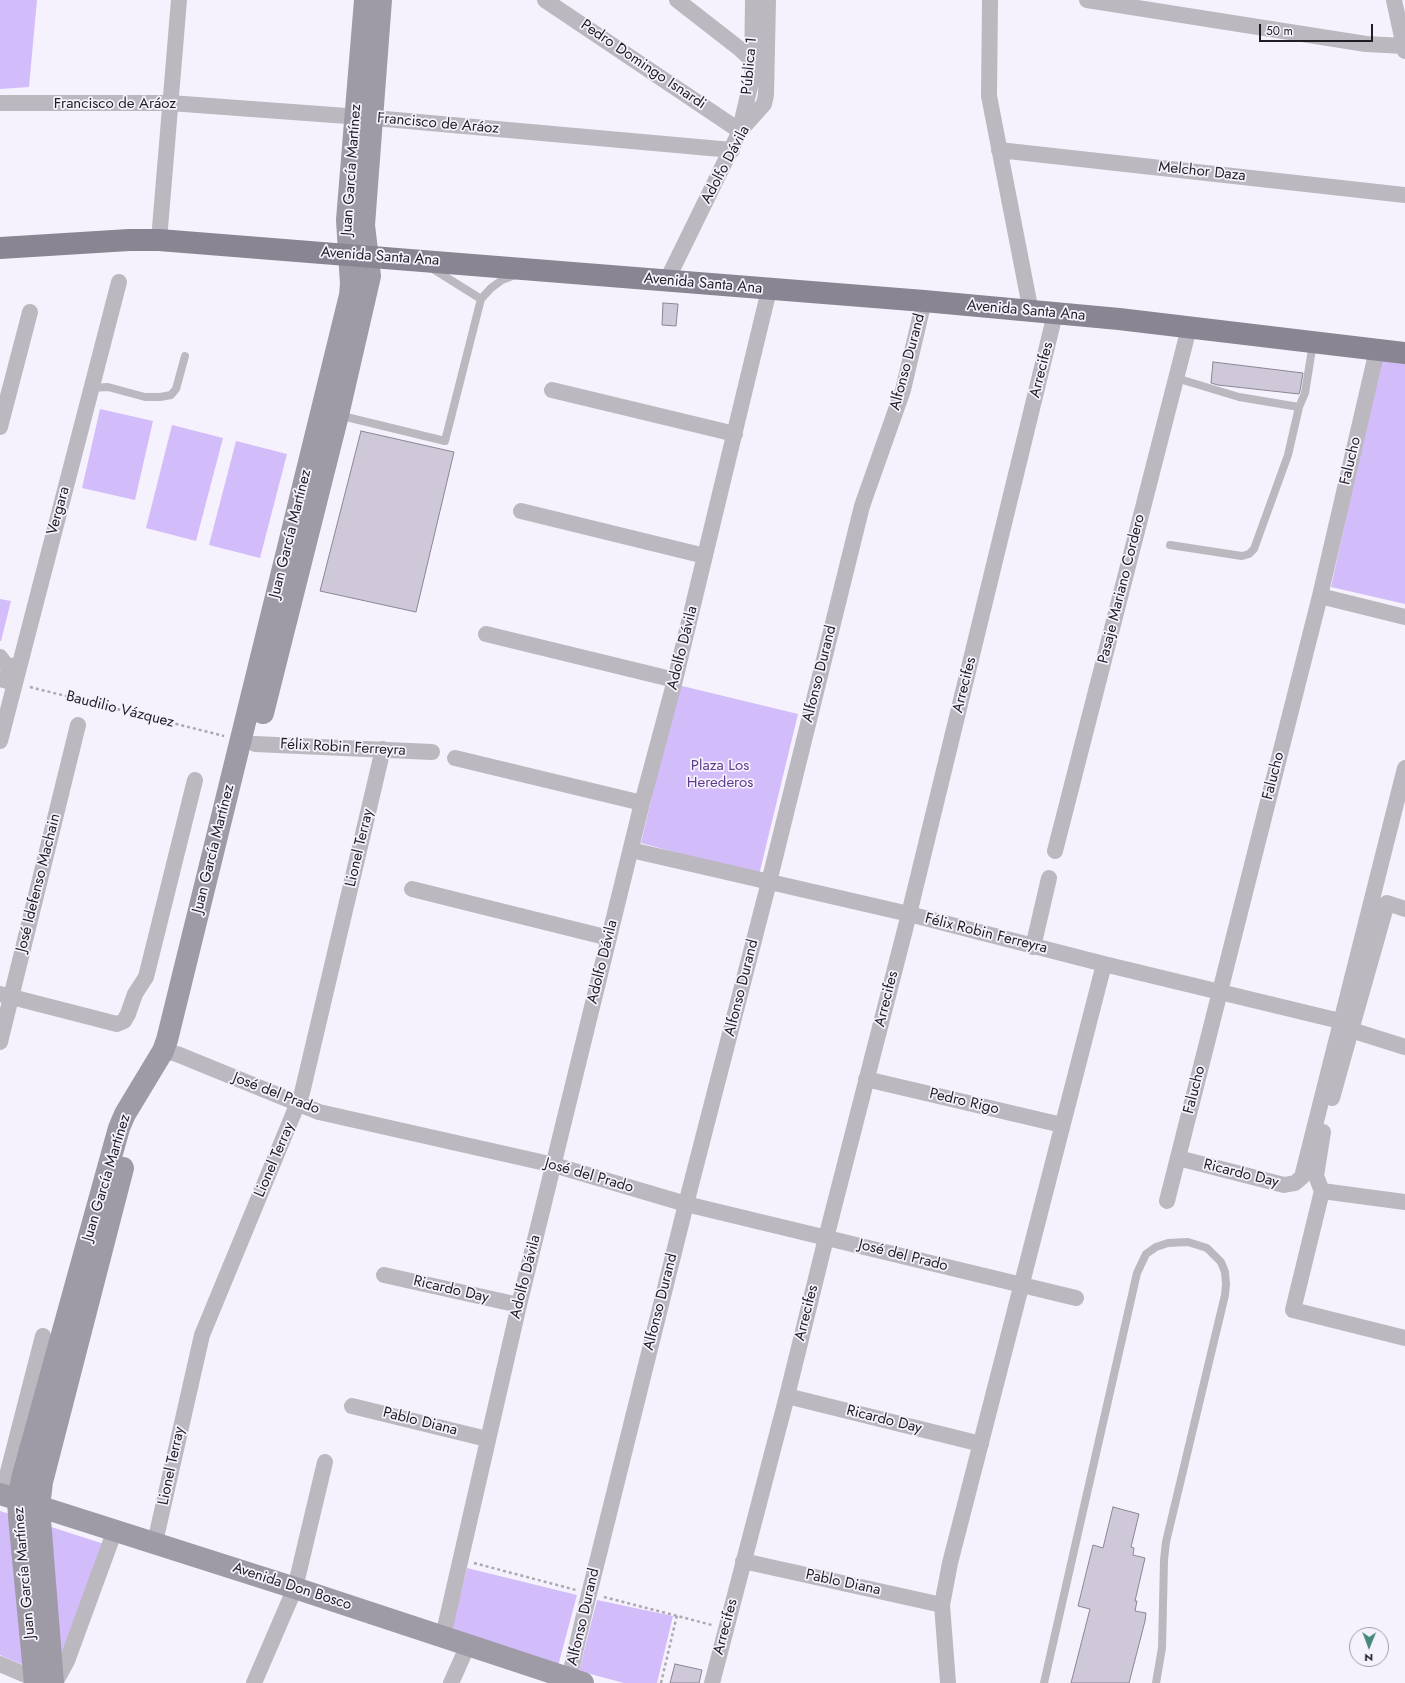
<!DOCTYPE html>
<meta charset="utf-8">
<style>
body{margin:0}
#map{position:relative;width:1405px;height:1683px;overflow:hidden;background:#f6f2fd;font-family:Jost,sans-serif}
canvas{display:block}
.north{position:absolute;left:1349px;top:1627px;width:40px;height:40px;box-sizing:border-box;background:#f6f2fd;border:1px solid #a09da6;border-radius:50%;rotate:181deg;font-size:11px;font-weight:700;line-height:16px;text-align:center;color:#201d24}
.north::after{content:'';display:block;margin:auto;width:14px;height:18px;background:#468a7e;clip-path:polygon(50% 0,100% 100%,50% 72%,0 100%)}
.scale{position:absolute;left:1259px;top:24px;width:114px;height:18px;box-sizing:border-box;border:2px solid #201d24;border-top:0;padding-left:5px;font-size:12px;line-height:14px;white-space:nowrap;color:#201d24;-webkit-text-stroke:3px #f6f2fd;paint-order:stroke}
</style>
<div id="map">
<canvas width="1405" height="1683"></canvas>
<div class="north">N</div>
<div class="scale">50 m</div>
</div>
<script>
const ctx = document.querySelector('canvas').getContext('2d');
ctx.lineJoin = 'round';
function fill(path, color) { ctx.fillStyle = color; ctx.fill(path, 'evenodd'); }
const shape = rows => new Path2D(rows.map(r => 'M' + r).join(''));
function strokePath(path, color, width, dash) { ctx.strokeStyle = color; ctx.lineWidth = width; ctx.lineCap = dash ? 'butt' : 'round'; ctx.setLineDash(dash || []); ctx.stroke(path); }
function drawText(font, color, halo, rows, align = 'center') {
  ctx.font = font + ' Jost,sans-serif'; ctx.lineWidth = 3.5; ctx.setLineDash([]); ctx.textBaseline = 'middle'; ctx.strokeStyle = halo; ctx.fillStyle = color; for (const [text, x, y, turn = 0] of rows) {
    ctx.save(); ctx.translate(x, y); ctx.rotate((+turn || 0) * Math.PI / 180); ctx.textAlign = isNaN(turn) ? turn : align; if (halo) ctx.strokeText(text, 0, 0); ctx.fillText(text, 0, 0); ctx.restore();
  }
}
const green = shape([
 [0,0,37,0,29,87,0,89],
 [1381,356,1405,359,1405,604,1331,587],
 [100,409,153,421,135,500,82,488],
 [172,425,223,438,196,541,146,528],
 [236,441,287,454,260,558,209,545],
 [0,599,11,601,1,641,0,641],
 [678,685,798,714,759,875,641,843],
 [0,1511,19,1517,37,1671,0,1655],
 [42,1524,104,1544,56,1668],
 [467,1568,577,1595,558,1666,451,1633],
 [597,1600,673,1616,657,1683,624,1683,579,1671]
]);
const building = shape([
 [663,303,678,304,676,326,662,325,663,303],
 [1213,362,1303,373,1300,391,1299,394,1218,385,1211,383,1213,362],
 [361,431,454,452,416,612,320,591,361,431],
 [1113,1507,1139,1514,1131,1547,1134,1548,1133,1555,1145,1558,1135,1601,1137,1601,1135,1611,1146,1613,1145,1621,1129,1683,1071,1683,1090,1609,1078,1606,1093,1545,1103,1548,1113,1507],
 [675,1664,702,1670,699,1683,670,1683,675,1664]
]);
const path = shape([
 [30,687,224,736],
 [474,1563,576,1590],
 [604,1597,712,1625],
 [661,1683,677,1615]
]);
const service = shape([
 [433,269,481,299,491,288,502,280,515,275],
 [1176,378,1239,397,1299,407,1305,393,1313,343],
 [91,388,108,387,145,397,160,397,171,395,176,389,185,356],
 [338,415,445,441,481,299],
 [1170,545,1242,556,1249,554,1254,549,1288,455,1299,407],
 [1044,1683,1137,1273,1146,1254,1156,1247,1168,1243,1188,1242,1207,1248,1221,1262,1225,1272,1226,1284,1225,1295,1166,1542,1164,1560,1162,1648,1156,1683]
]);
const minor = shape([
 [545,0,740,131],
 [677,0,740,49,753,61],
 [990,0,989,96,1031,312],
 [1087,0,1366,44,1404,46],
 [1394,0,1405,51],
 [0,103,170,103,374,118,732,150],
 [740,129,752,78,753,0],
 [999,150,1405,195],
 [159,240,179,0],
 [667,280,740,131,764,104,766,95,768,0],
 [552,390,735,434],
 [0,427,30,312],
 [521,511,705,556],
 [1320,596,1405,617],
 [486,634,675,680],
 [0,657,6,665,18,667],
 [0,679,14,683],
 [0,741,119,282],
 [255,744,432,752],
 [455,758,642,803],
 [631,850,909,914,1104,964,1340,1021],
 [1055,851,1189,328],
 [412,889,609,938],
 [1405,909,1387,903,1351,1030,1405,1047],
 [1033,947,1049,878],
 [0,994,117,1024,124,1021,128,1014,135,994,146,977,195,780],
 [0,1042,78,725],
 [163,1051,177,1054,319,1112,554,1165,686,1204,1076,1298],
 [866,1079,1062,1125],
 [1332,1098,1351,1030],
 [1178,1158,1284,1185,1295,1183,1302,1177,1405,768],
 [1322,1191,1316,1176,1323,1132],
 [1167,1201,1320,596,1377,350],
 [1405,1202,1322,1191,1293,1310,1405,1338],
 [384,1275,519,1305],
 [787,1396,981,1444],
 [352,1406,487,1439],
 [2,1495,43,1336],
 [155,1542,202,1335,302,1093,383,749],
 [743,1561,942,1605],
 [443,1636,519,1305,642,803,675,680,769,290],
 [0,1664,35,1679],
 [569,1678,589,1594,686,1204,769,882,862,506,903,390,924,301],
 [55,1683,67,1661,115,1530],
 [254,1683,295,1588,325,1462],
 [451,1683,468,1645],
 [712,1683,787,1396,826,1238,909,914,1055,314],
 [948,1683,942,1605,950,1563,1104,964]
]);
const secondary = shape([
 [263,713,338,415,370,276,364,225,381,0],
 [0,1494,295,1588,583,1683],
 [35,1683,19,1517,18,1500,22,1479,119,1128,125,1114,163,1051,167,1040,350,295,351,284,347,220,365,0],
 [53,1683,39,1507,42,1482,123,1168]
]);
const primary = shape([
 [0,248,129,240,159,240,924,301,1119,319,1405,353]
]);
const streetNames = [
 ["Pedro Domingo Isnardi",643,65,34],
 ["Pública 1",750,66,-85],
 ["Francisco de Aráoz",115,104],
 ["Francisco de Aráoz",438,124,5],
 ["Adolfo Dávila",726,165,-62],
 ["Juan García Martínez",352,170,-86],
 ["Melchor Daza",1202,172,6],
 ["Avenida Santa Ana",380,257,4],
 ["Avenida Santa Ana",703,284,5],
 ["Avenida Santa Ana",1026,311,5],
 ["Alfonso Durand",908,362,-75],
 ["Arrecifes",1042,370,-76],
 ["Falucho",1351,461,-77],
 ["Vergara",59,511,-75],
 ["Juan García Martínez",291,534,-76],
 ["Pasaje Mariano Cordero",1122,589,-76],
 ["Adolfo Dávila",683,648,-76],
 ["Alfonso Durand",820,674,-76],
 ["Arrecifes",965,685,-76],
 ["Baudilio Vázquez",120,710,14],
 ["Félix Robin Ferreyra",343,748,3],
 ["Falucho",1274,776,-76],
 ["Lionel Terray",360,848,-77],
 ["Juan García Martínez",214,849,-76],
 ["José Idefenso Machain",39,883,-76],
 ["Félix Robin Ferreyra",986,934,14],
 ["Adolfo Dávila",603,962,-76],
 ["Alfonso Durand",742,988,-76],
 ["Arrecifes",887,999,-76],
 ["Falucho",1195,1090,-76],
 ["José del Prado",276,1094,21],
 ["Pedro Rigo",964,1102,13],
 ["Lionel Terray",275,1160,-67],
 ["Ricardo Day",1241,1174,14],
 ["José del Prado",589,1176,16],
 ["Juan García Martínez",107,1178,-73],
 ["José del Prado",903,1256,14],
 ["Adolfo Dávila",526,1277,-76],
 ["Ricardo Day",451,1290,13],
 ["Alfonso Durand",661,1302,-76],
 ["Arrecifes",807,1313,-76],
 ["Ricardo Day",884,1420,14],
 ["Pablo Diana",420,1422,14],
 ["Lionel Terray",172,1466,-78],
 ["Juan García Martínez",25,1573,-95],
 ["Pablo Diana",843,1583,12],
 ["Avenida Don Bosco",292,1587,18],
 ["Alfonso Durand",584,1617,-77],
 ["Arrecifes",726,1627,-75]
];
const parkNames = [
 ["Plaza Los",720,766],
 ["Herederos",720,783]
];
fill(green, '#d3bcfa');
fill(building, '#cec8d9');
strokePath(building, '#8b8595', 1);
strokePath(path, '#ada9b3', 2.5, [3, 3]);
strokePath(service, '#bbb8c0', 8);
strokePath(minor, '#bbb8c0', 16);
strokePath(secondary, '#9e9ba6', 22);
strokePath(primary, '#8a8593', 22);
drawText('15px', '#201d24', '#f6f2fd', streetNames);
drawText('15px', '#5e3b8b', '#f6f2fd', parkNames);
</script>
